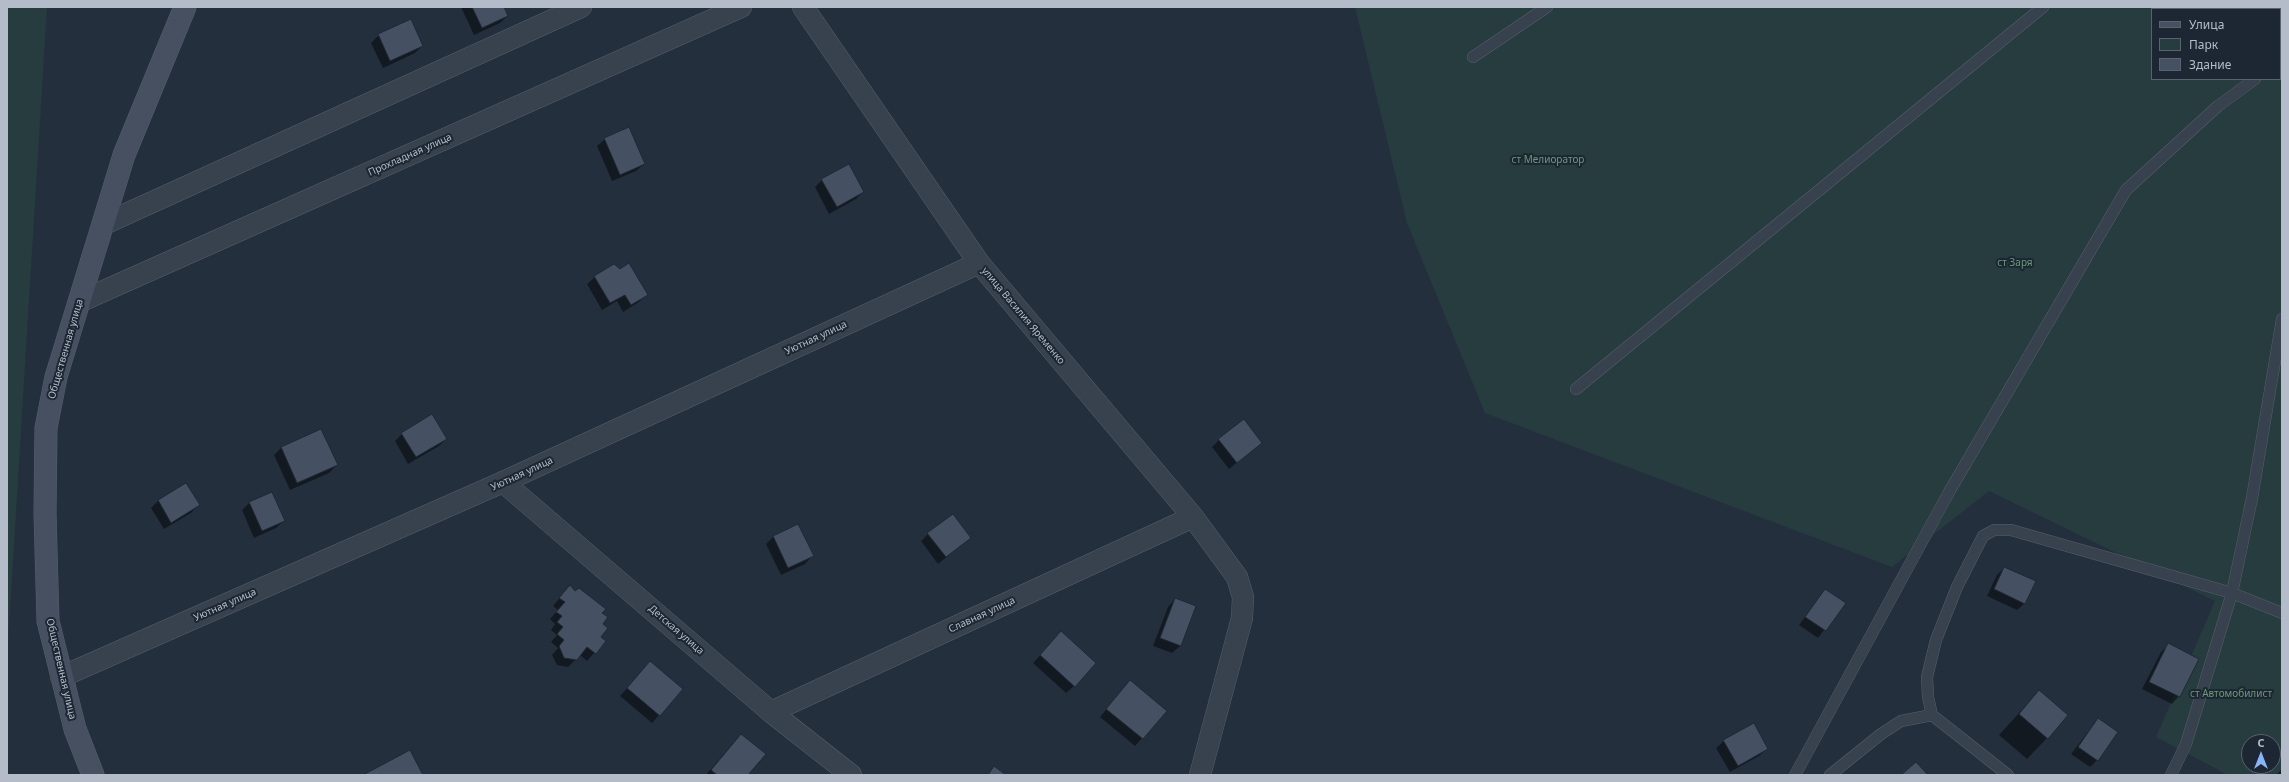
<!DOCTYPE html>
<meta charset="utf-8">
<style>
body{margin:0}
#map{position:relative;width:2289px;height:782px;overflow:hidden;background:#242f3e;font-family:"Noto Sans",sans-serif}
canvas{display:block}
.frame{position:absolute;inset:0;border:8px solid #b4bcc9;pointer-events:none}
.legend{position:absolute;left:2151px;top:8px;width:130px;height:72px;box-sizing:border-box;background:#1d2633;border:1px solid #59626f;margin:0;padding:5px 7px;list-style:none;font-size:12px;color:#b4bcc9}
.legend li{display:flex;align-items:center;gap:8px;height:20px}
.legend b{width:20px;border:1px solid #59626f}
.north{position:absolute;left:2241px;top:734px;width:40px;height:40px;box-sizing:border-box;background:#1d2633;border:1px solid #59626f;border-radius:50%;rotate:0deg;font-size:11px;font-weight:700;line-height:16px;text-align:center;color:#b4bcc9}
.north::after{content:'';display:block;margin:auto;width:14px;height:18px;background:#8ab4f8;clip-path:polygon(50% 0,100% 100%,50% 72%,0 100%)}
</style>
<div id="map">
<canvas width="2289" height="782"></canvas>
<div class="frame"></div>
<ul class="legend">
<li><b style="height:5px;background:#465061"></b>Улица</li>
<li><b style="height:11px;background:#263c3f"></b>Парк</li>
<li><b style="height:11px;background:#455162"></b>Здание</li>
</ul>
<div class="north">С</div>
</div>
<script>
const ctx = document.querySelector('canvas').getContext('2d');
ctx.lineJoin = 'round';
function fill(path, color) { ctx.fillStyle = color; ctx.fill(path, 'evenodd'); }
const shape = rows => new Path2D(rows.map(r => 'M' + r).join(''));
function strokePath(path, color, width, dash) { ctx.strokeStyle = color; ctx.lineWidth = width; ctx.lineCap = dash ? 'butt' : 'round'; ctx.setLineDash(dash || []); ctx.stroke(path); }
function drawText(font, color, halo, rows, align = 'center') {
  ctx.font = font + ' "Noto Sans",sans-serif'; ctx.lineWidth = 4; ctx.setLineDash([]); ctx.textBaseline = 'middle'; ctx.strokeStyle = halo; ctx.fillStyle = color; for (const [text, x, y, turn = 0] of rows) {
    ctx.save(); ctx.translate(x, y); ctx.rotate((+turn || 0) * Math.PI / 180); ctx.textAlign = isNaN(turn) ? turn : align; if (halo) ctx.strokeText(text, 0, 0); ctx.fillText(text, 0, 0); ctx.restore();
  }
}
const green = shape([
 [7,7,47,7,7,658],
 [1355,7,2282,7,2282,775,2228,775,2156,737,2215,601,1989,491,1892,567,1485,413,1407,223],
 [2152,9,2280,9,2280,79,2152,79],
 [2249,742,2273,742,2273,766,2249,766]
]);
const shadow = shape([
 [461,7,503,7,507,16,500,23,474,35],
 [379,35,422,46,415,53,383,68,371,43],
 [605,139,644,164,636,171,612,181,597,146],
 [822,180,863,192,856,199,829,214,815,187],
 [595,277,646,295,639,302,623,312,617,301,602,310,587,284],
 [402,434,446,439,439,446,408,464,395,441],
 [1219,440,1261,443,1229,469,1212,447],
 [282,447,337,465,329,473,290,490,274,455],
 [185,484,198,505,191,513,164,529,151,508,158,501],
 [272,493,284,521,276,528,254,538,242,510,249,503],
 [798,526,812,556,805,564,781,575,766,544,773,537],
 [928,534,970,538,938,564,921,541],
 [2004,568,2025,603,2017,610,1987,596,1997,575],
 [1826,590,1844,603,1818,638,1799,625],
 [575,593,601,613,600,638,605,641,587,661,580,655,568,667,557,665,552,655,558,648,551,642,557,635,551,630,555,624,550,619,558,610,553,606,563,594],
 [1175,599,1194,606,1180,646,1172,653,1153,646,1168,607],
 [1054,640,1074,686,1066,693,1033,663],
 [2168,645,2179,696,2172,704,2142,689,2161,652],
 [650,663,659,715,652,723,620,696],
 [1123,689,1166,711,1135,746,1100,717],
 [2039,691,2047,738,2027,759,1999,735],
 [2098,719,2097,760,2090,767,2071,754],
 [741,735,747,775,706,775,734,742],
 [1724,741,1767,749,1759,756,1730,772,1716,748],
 [2282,769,2282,775,2276,775]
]);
const building = shape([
 [472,7,504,7,508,16,482,28,472,7],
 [411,19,423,46,390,61,378,34,411,19],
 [629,127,645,164,620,175,604,138,629,127],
 [849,164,864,192,837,207,821,179,849,164],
 [629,263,648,295,631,305,625,295,610,303,594,276,614,264,620,269,629,263],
 [432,414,447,439,416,457,401,433,432,414],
 [1244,419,1262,443,1237,463,1218,439,1244,419],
 [321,429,338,465,297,483,281,447,321,429],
 [186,483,200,505,171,523,158,500,186,483],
 [272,492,285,521,262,531,249,502,272,492],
 [953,514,971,538,946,557,927,533,953,514],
 [798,524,814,556,788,568,773,536,798,524],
 [2004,567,2036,581,2025,604,1994,589,2004,567],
 [570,585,575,591,579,588,606,609,602,613,608,617,603,624,608,628,601,637,606,641,596,654,587,647,577,660,564,658,559,646,564,640,557,634,563,627,557,622,562,616,556,612,565,602,559,598,570,585],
 [1825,589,1846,603,1826,631,1805,617,1825,589],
 [1175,598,1196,606,1181,646,1160,638,1175,598],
 [1061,631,1096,663,1075,687,1040,655,1061,631],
 [2168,643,2199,659,2180,697,2149,682,2168,643],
 [650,661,683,689,660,716,627,688,650,661],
 [1130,680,1167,711,1143,739,1106,709,1130,680],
 [2039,690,2068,715,2048,739,2019,714,2039,690],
 [2098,718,2118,732,2098,761,2078,747,2098,718],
 [1754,723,1768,749,1738,766,1723,740,1754,723],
 [741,734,766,754,748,775,717,775,711,770,741,734],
 [410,750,423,775,363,775,410,750],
 [1916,762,1928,775,1901,775,1916,762],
 [994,766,1006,775,988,775,994,766]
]);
const service = shape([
 [1473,57,1547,7],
 [2280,60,2282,59],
 [1576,389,2043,7],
 [1932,715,1928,697,1927,677,1936,640,1957,587,1983,536,1994,530,2011,530,2232,593,2282,613],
 [1795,775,1949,492,2126,190,2218,106,2255,79],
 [1830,775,1881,734,1901,721,1932,715,2008,775],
 [2171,775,2186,744,2232,593,2252,498,2282,319]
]);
const minor = shape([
 [803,7,979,263,1193,517,1237,577,1243,597,1242,618,1200,775],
 [102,225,581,7],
 [79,302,741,7],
 [503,482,771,712,851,775],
 [61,677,503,482,979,263],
 [771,712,1193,517]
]);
const secondary = shape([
 [93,775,75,729,48,621,45,513,46,428,56,377,124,155,185,7]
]);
const streetNames = [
 ["Прохладная улица",410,155,-24],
 ["улица Василия Яременко",1023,316,50],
 ["Уютная улица",816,338,-25],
 ["Общественная улица",66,349,-74],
 ["Уютная улица",522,474,-25],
 ["Уютная улица",225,605,-24],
 ["Славная улица",982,615,-25],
 ["Детская улица",676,630,41],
 ["Общественная улица",61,669,77]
];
const parkNames = [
 ["ст Мелиоратор",1548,160],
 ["ст Заря",2015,263],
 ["ст Автомобилист",2231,694]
];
fill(green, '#263c3f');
fill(shadow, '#0007');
fill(building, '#455162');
strokePath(building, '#1f2835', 1);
strokePath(service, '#565f6c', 12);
strokePath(minor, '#565f6c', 22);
strokePath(secondary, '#565f6c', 23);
strokePath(service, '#38414e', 11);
strokePath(minor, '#38414e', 21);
strokePath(secondary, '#465061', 22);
drawText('10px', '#b4bcc9', '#1d2633', streetNames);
drawText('10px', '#6b9a76', '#1d2633', parkNames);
</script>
